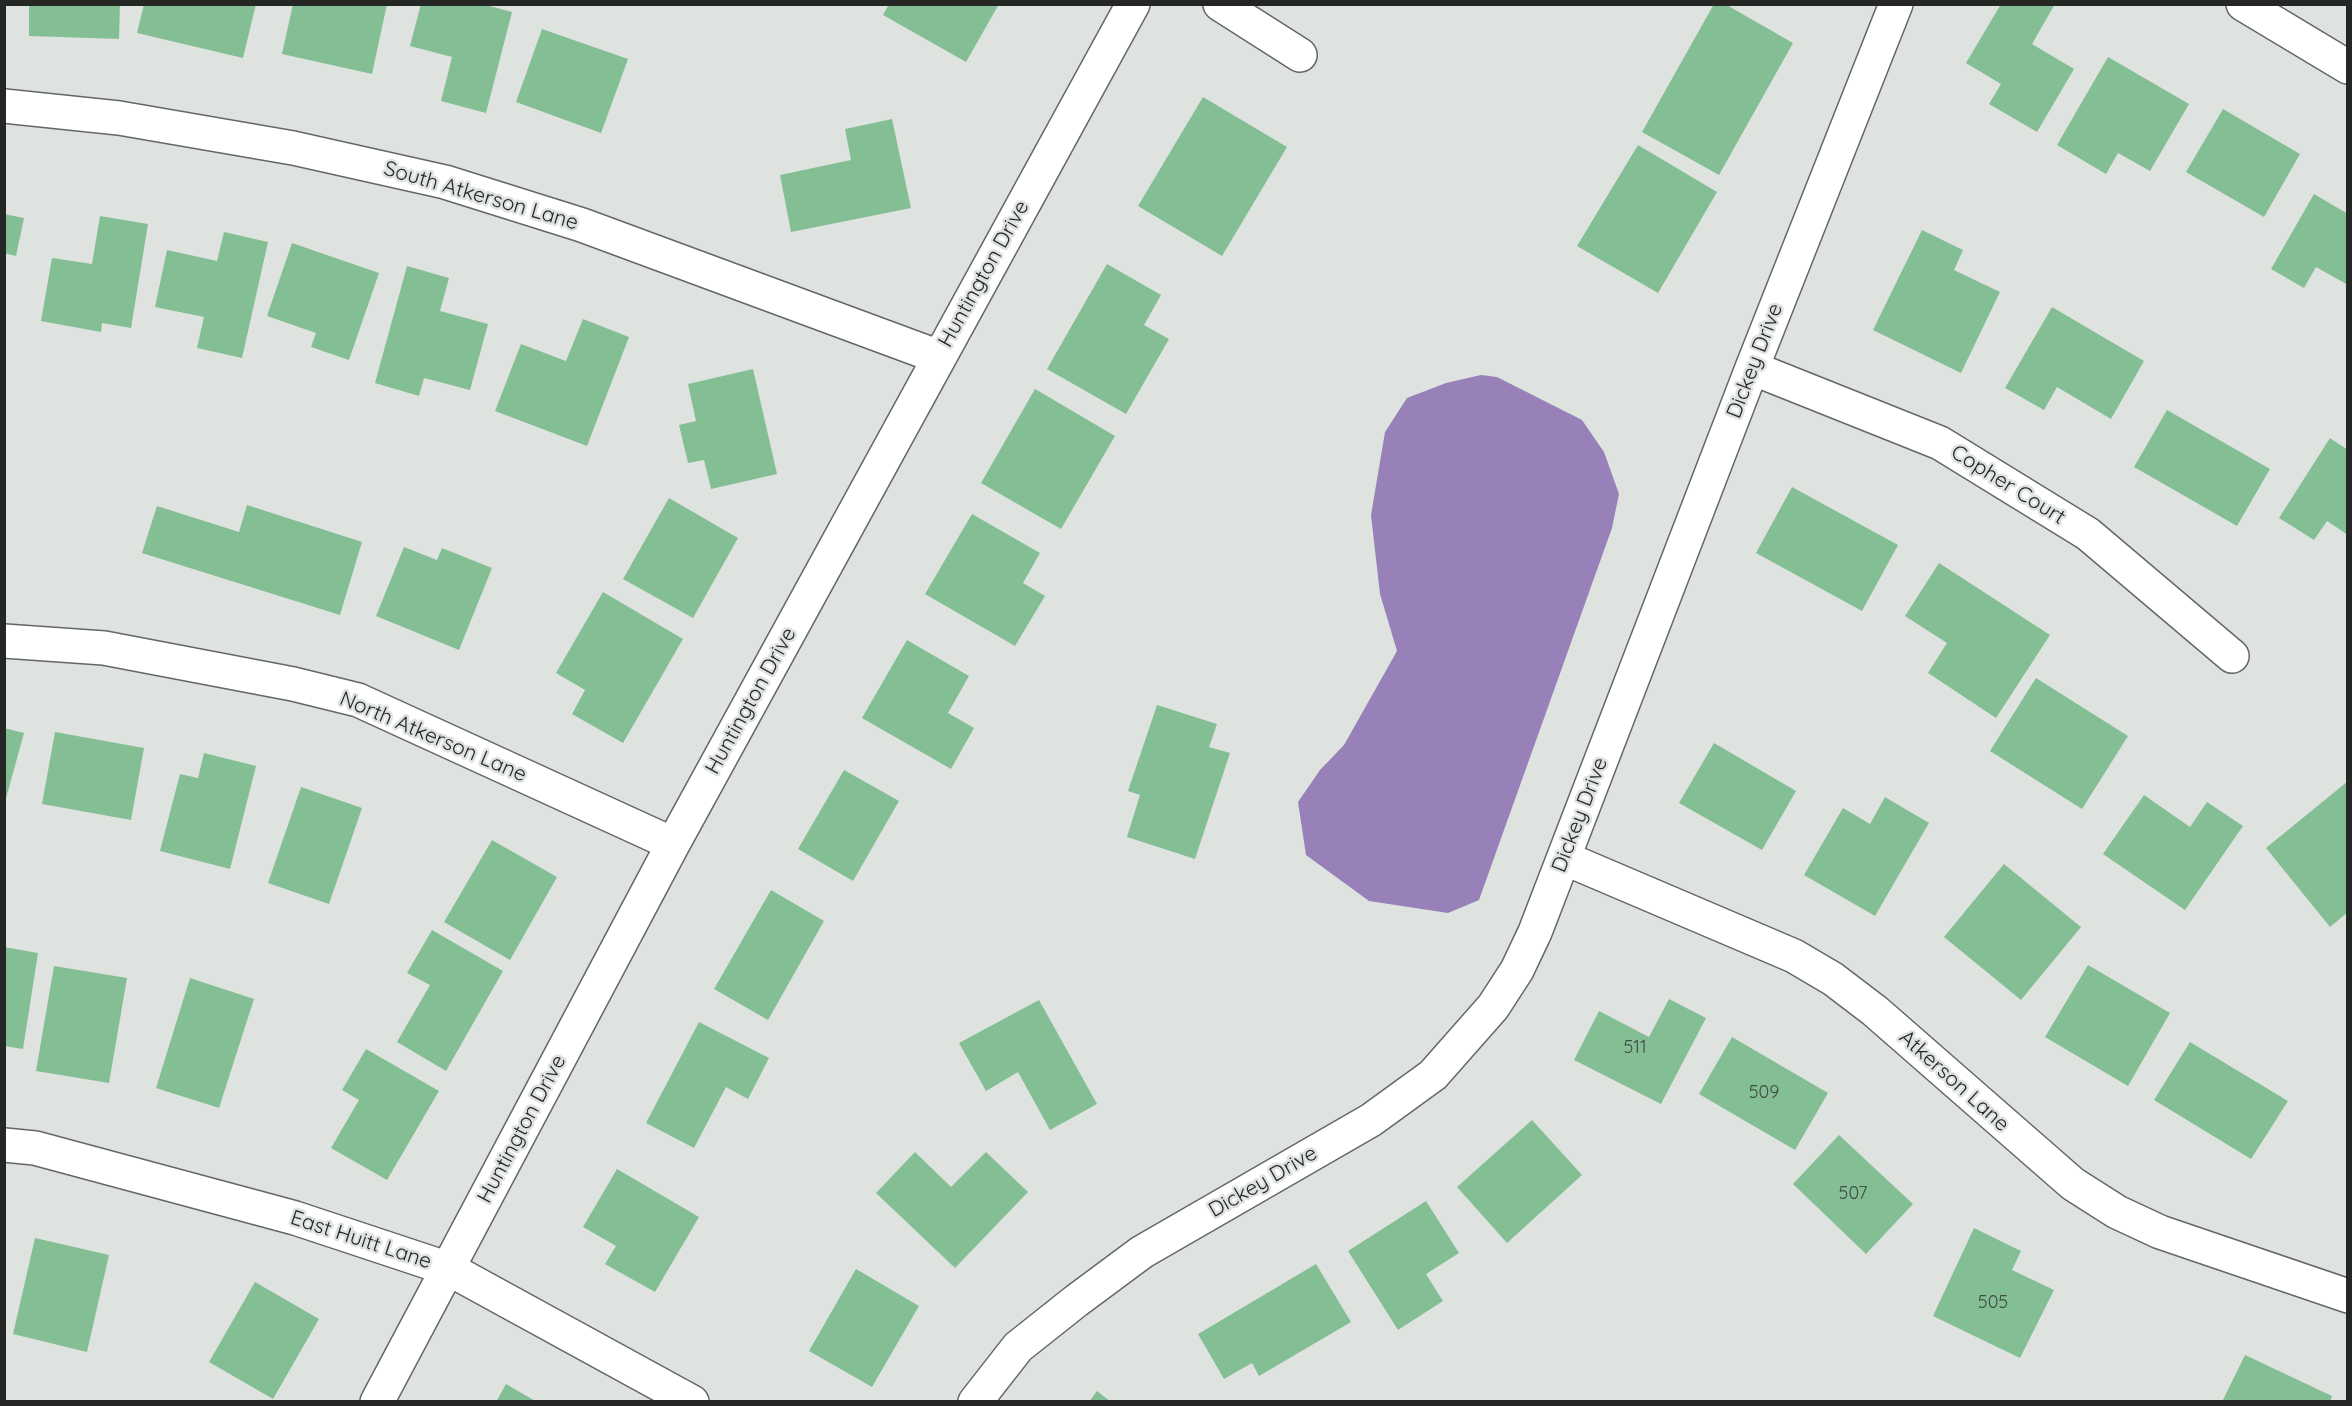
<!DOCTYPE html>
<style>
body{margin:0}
#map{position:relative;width:2352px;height:1406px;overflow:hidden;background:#dfe3e0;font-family:Quicksand,sans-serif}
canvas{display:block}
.frame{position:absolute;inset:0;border:6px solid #252725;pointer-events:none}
</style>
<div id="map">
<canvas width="2352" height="1406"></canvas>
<div class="frame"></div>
</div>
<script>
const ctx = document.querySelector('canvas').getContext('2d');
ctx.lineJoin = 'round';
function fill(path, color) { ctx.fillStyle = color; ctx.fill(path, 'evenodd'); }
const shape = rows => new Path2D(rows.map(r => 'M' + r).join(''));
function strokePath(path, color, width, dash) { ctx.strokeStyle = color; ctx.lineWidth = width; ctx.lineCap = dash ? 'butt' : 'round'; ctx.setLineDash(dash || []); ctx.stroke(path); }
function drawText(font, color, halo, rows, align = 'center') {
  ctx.font = font + ' Quicksand,sans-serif'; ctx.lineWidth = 5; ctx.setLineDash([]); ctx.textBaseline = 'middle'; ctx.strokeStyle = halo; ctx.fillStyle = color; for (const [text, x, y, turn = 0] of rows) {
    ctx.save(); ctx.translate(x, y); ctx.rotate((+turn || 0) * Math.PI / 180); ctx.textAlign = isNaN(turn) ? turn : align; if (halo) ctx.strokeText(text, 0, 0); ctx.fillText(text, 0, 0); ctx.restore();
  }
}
const water = shape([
 [1481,375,1497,377,1582,420,1604,452,1619,494,1612,528,1479,900,1448,913,1369,901,1306,855,1298,802,1320,770,1344,745,1397,651,1380,594,1371,515,1385,432,1407,398,1446,383]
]);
const building = shape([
 [29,4,120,4,119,39,29,36],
 [144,4,256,4,243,58,137,33],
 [293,4,387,4,372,74,282,54],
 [421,4,482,4,512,12,486,113,441,101,452,57,410,46],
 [889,4,999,4,966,62,883,15],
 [1714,4,1725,4,1793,43,1719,175,1642,132],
 [2001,4,2055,4,2032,44,2074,69,2037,132,1989,104,2001,84,1966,63],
 [542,29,628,59,601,133,516,102],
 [2108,57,2189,104,2150,171,2118,153,2106,174,2057,145],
 [1203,97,1287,147,1222,256,1138,206],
 [2223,109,2300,154,2264,217,2186,172],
 [892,119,911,208,791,232,780,175,851,160,845,129],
 [1638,145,1717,192,1658,293,1577,246],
 [2314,194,2348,214,2348,285,2316,267,2304,288,2271,269],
 [4,214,24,218,16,256,4,253],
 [100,216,148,224,131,328,102,323,101,332,41,321,52,258,92,264],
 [1922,230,1963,250,1954,270,2000,292,1961,373,1873,330],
 [224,232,268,242,242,358,197,348,204,317,155,307,167,250,217,261],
 [292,243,379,273,349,360,311,347,316,333,267,316],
 [1107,264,1161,295,1144,325,1169,339,1126,414,1047,369],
 [407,266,449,278,440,311,488,324,470,390,424,378,419,396,375,383],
 [2052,307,2144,361,2111,419,2057,387,2044,410,2005,388],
 [583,319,629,337,587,446,495,411,521,344,566,361],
 [753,369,777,474,711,489,704,460,688,463,679,425,696,421,688,384],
 [1035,389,1115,436,1061,529,981,483],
 [2167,410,2270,469,2237,526,2134,467],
 [2330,438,2348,450,2348,535,2327,521,2314,540,2279,518],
 [1792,487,1898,545,1862,611,1756,553],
 [669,498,738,538,693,618,623,579],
 [247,505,362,542,340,615,142,553,157,506,239,532],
 [972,514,1040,553,1023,583,1045,596,1015,646,925,594],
 [404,547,437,560,442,548,492,568,459,650,376,616],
 [1939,563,2050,635,1996,718,1928,673,1947,643,1905,616],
 [603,592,683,639,623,743,572,714,585,690,556,673],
 [907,640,969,676,948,713,974,728,951,769,862,718],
 [2036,678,2128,736,2082,809,1990,751],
 [1157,705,1217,724,1209,747,1230,753,1195,859,1127,837,1140,795,1128,791],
 [4,728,24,733,5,802,4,802],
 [55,732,144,748,131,820,42,804],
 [1714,743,1796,791,1762,850,1679,803],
 [204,753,256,766,230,869,160,851,180,774,198,778],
 [844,770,899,801,853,881,798,849],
 [2348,781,2348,912,2330,927,2266,848],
 [301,787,362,808,329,904,268,883],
 [2144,795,2190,827,2207,802,2243,826,2185,910,2103,854],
 [1885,797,1929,823,1875,916,1804,875,1843,808,1870,824],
 [492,840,557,877,510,960,444,922],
 [2004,864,2081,927,2021,1000,1944,937],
 [771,890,824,921,768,1020,714,989],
 [432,930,503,971,446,1071,397,1042,430,985,407,973],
 [4,947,38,953,23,1049,4,1046],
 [2088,965,2170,1013,2128,1086,2045,1037],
 [54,966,127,978,109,1083,36,1071],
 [190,978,254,999,219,1108,156,1088],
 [1669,999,1706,1018,1661,1104,1574,1060,1599,1011,1649,1037],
 [1039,1000,1097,1104,1050,1130,1018,1072,986,1091,959,1043],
 [699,1022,769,1058,748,1099,726,1087,694,1148,646,1123],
 [1732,1037,1828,1093,1795,1150,1699,1094],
 [2190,1042,2288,1101,2251,1159,2154,1100],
 [366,1049,439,1091,387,1180,331,1148,359,1100,342,1090],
 [1532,1120,1582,1175,1507,1243,1457,1187],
 [1839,1135,1913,1204,1866,1254,1793,1184],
 [915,1152,951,1187,986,1152,1028,1192,955,1268,876,1193],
 [617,1169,699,1217,655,1292,605,1264,616,1246,583,1227],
 [1426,1201,1459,1253,1426,1274,1443,1301,1398,1330,1348,1251],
 [1974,1228,2021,1251,2012,1270,2054,1290,2020,1358,1933,1316],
 [35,1238,109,1255,87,1352,13,1334],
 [1316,1264,1351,1322,1259,1376,1252,1363,1224,1379,1198,1334],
 [856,1269,919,1306,872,1387,809,1351],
 [255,1282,319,1319,273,1399,209,1362],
 [2245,1355,2332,1396,2330,1402,2222,1402],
 [506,1384,537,1402,496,1402],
 [1097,1391,1111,1402,1089,1402]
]);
const minor = shape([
 [1220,4,1300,55],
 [2243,4,2348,67],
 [4,106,119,118,293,148,445,182,582,225,939,357],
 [1752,368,1940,443,2088,534,2232,656],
 [4,641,104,648,293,684,358,700,673,844],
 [1564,858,1794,956,1833,979,1875,1011,2073,1184,2117,1212,2160,1232,2348,1296],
 [4,1145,35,1148,295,1218,449,1269,692,1402],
 [377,1402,673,844,1133,4],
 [975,1402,1018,1347,1076,1301,1142,1252,1371,1120,1433,1075,1493,1007,1517,970,1535,932,1752,368,1896,4]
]);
const numberNames = [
 ["511",1635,1048],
 ["509",1764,1093],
 ["507",1853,1194],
 ["505",1993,1303]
];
const streetNames = [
 ["South Atkerson Lane",481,196,16],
 ["Huntington Drive",984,274,-61],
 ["Dickey Drive",1755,361,-69],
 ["Copher Court",2008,485,32],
 ["Huntington Drive",751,701,-61],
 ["North Atkerson Lane",433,737,23],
 ["Dickey Drive",1580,815,-69],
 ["Atkerson Lane",1954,1081,42],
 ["Huntington Drive",522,1129,-62],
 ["Dickey Drive",1263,1182,-30],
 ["East Huitt Lane",361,1240,18]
];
fill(water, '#9881b8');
fill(building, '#84be94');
strokePath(minor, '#646764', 36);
strokePath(minor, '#fff', 33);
drawText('18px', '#3d4d41', null, numberNames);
drawText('21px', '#252725', '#dfe3e0', streetNames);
</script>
